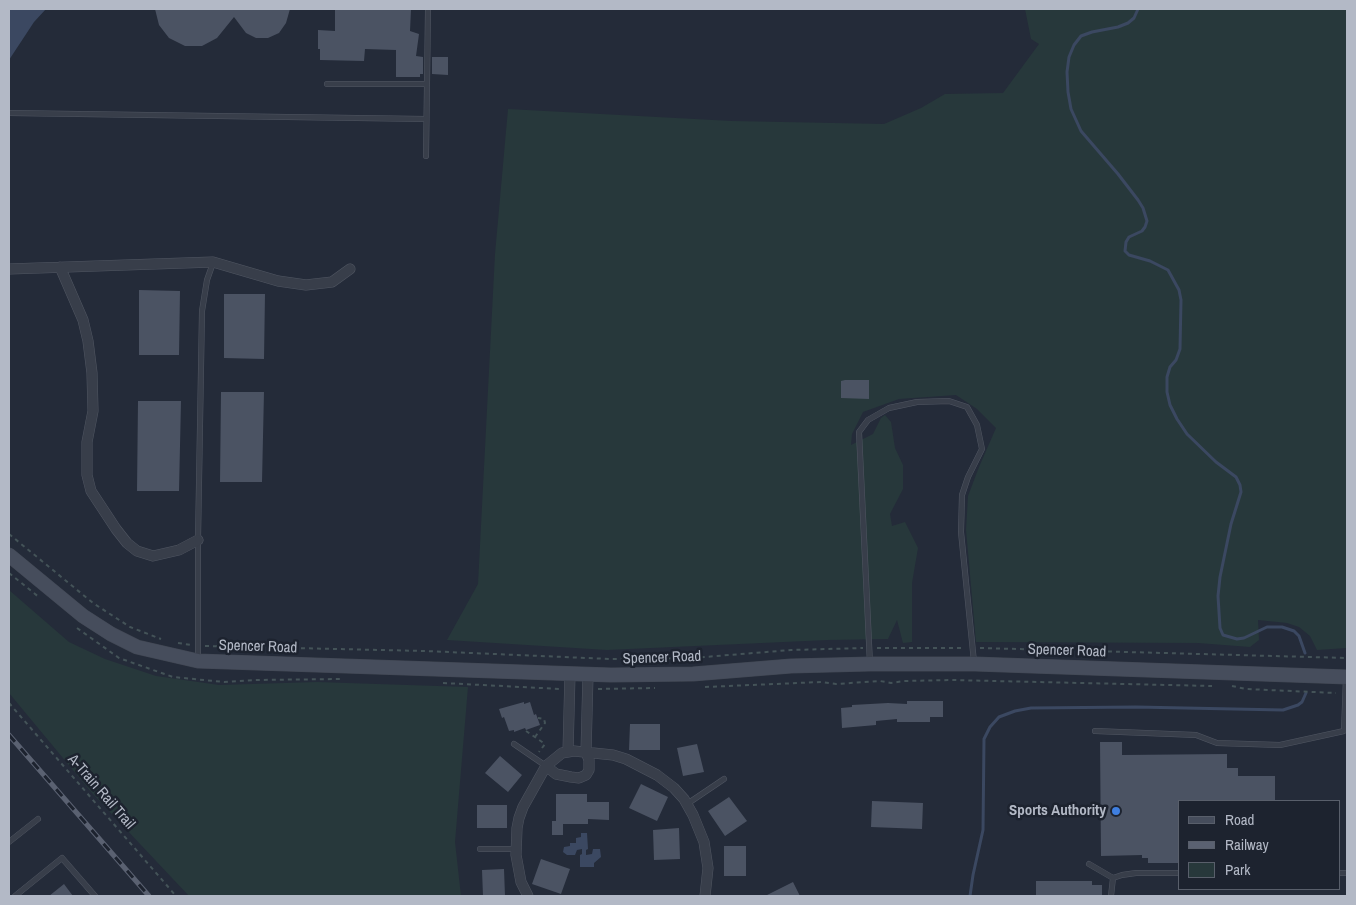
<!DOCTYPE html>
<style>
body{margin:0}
#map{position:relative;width:1356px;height:905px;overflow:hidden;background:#242b39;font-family:"Archivo Narrow",sans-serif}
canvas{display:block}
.frame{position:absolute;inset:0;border:10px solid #b3b9c6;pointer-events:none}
.legend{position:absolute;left:1178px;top:800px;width:162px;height:90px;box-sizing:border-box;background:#1d232f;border:1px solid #595f6b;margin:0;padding:6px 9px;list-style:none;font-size:15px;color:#b3b9c6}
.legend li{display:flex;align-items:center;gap:10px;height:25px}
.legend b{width:25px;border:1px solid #595f6b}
</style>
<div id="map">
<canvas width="1356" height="905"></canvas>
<div class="frame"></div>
<ul class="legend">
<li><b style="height:6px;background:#464d5c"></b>Road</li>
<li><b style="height:6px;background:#5a6171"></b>Railway</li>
<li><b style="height:14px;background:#27383b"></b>Park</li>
</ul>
</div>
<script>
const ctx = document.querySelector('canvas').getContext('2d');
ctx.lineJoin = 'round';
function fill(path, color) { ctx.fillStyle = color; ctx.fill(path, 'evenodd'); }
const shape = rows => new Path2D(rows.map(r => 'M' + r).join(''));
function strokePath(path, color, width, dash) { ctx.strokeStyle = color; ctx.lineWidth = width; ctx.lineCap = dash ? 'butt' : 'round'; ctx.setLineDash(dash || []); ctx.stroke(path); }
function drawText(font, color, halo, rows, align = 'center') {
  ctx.font = font + ' "Archivo Narrow",sans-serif'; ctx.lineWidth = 5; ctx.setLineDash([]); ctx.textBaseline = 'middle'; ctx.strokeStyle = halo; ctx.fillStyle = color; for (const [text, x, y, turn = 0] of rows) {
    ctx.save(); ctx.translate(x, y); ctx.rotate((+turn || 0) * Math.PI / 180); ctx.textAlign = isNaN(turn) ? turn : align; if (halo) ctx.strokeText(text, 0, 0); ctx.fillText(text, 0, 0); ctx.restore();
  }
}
const green = shape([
 [1025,9,1347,9,1347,648,1317,650,1310,636,1299,627,1287,623,1258,620,1259,640,1250,647,1198,643,976,642,966,530,968,496,979,467,996,428,977,409,956,395,899,399,863,412,852,434,851,445,873,434,881,418,885,415,891,422,895,448,903,465,903,489,890,514,892,526,905,522,918,548,912,583,912,642,903,643,897,620,888,639,828,640,607,650,447,640,478,584,495,254,508,109,732,121,884,124,921,108,945,94,1003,93,1039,44,1031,39],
 [9,590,69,642,105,659,156,676,219,685,317,682,468,687,455,842,461,896,189,896,92,793,9,693]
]);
const water = shape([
 [9,9,46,9,34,22,9,60],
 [581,833,587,833,588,849,586,850,586,855,592,854,593,849,600,849,601,857,594,863,594,867,580,867,580,855,582,854,582,849,577,850,575,855,567,855,563,852,564,847,570,846,570,843,576,843,576,838,581,837]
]);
const stream = shape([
 [1138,9,1134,18,1128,23,1118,27,1092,32,1081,36,1074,45,1069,57,1067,72,1068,92,1071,109,1081,131,1118,174,1138,200,1143,208,1147,221,1145,227,1142,231,1129,237,1126,242,1125,251,1129,255,1150,261,1168,270,1179,290,1181,300,1180,349,1176,360,1170,367,1167,377,1167,392,1170,405,1177,419,1187,434,1216,462,1236,477,1240,485,1241,492,1231,524,1220,577,1218,596,1220,628,1223,635,1237,639,1244,638,1267,627,1282,627,1294,631,1299,636,1305,653],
 [970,896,973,875,983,830,984,739,990,727,999,717,1015,711,1031,708,1136,707,1283,710,1298,705,1302,702,1306,693]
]);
const building = shape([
 [155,9,290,9,286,23,279,33,268,38,256,38,246,33,234,17,217,38,202,46,185,46,169,38,159,25],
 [335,9,411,9,410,31,419,34,416,56,423,57,423,74,420,74,420,77,396,77,396,50,365,49,364,61,320,60,320,49,318,49,318,30,335,31],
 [432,57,448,57,448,75,432,74],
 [139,290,180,291,179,355,139,355],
 [224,294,265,294,264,359,224,358],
 [845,380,869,380,869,399,841,398,841,381],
 [221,392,264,392,262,482,220,482],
 [138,401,181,401,179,491,137,491],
 [907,701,943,701,943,717,930,717,930,722,897,722,897,719,876,721,876,725,842,728,841,708,852,707,852,705,888,703,907,704],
 [524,702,524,704,530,702,534,715,536,714,540,725,526,730,525,728,514,732,514,730,509,731,504,717,502,718,499,709],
 [630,724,660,724,660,750,629,750],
 [1100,742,1122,742,1122,755,1227,754,1227,768,1238,768,1238,776,1275,776,1275,801,1180,801,1179,863,1148,863,1148,858,1142,858,1142,855,1101,856],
 [697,744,704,772,683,776,677,748],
 [500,756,522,775,508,792,485,773],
 [641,784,668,797,657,821,629,808],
 [556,794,587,794,587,802,609,802,609,820,588,819,588,824,563,824,563,835,552,835,552,821,556,821],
 [729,797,747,821,725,836,708,811],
 [872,801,923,803,922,829,871,827],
 [477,805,507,805,507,828,477,828],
 [679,828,680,859,654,860,653,830],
 [724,846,746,846,746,876,724,876],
 [541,859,570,869,561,894,532,884],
 [504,869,505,896,483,896,482,870],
 [1036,881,1092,881,1092,885,1102,885,1102,896,1036,896],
 [793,882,800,896,765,896],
 [64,884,73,896,49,896]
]);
const path = shape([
 [9,534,93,603,130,627,161,639],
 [9,573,40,598],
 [77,628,119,658,173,677,224,682,254,680,341,679],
 [178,643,191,645],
 [205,646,425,651,610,659,692,658,791,650,863,648],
 [877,648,965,648],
 [980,648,1347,658],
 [443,683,560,689],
 [1232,686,1246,689,1336,693],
 [705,687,821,682,836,684,880,681,891,683,904,681,951,680,1212,686],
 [598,689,655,688],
 [9,703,176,896],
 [526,731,545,744,539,752],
 [535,737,545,723,544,719,538,718]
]);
const lane = shape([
 [327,84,427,84,428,9],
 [9,113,426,119],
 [426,156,427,84],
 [198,660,198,540,202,311,207,280,213,263],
 [870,664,859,432,868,420,889,408,917,402,949,401,967,407,977,425,982,449,968,477,962,495,961,532,974,662],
 [1095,731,1196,735,1217,743,1280,745,1344,731,1346,677],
 [514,744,546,766],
 [687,804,724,779],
 [9,842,38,819],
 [480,849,516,849],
 [1089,864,1113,878],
 [1340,873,1347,873],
 [15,896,62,858,95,896],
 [1111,896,1113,878,1122,875,1136,873,1180,873]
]);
const street = shape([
 [60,267,83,320,88,341,92,373,93,411,87,442,87,475,91,491,116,529,127,543,137,551,153,556,179,550,198,540],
 [9,269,213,262,278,281,306,285,332,282,350,269],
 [568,752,570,674],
 [546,766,556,774,571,777,579,778,586,775,589,770,589,760,586,752,588,675],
 [528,896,521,882,516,855,517,828,519,818,523,807,546,766,562,753,574,751,613,755,626,759,657,775,674,788,684,799,693,815,704,842,708,868,705,896]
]);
const secondary = shape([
 [9,555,83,616,111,634,137,647,198,661,611,675,693,674,791,666,870,664,975,664,1347,677]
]);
const rail = shape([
 [9,735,149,896]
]);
const markers = [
 [1116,811,5,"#3f7fe0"]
];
const streetNames = [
 ["Spencer Road",258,647,2],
 ["Spencer Road",1067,651,2],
 ["Spencer Road",662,658,-2],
 ["A-Train Rail Trail",101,792,49]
];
const poiNames = [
 ["Sports Authority",1106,811]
];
fill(green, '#27383b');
fill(water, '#3b4861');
strokePath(stream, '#3b4861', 3);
fill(building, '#4b5363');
strokePath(lane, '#505662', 6);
strokePath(street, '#505662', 11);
strokePath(secondary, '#414753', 15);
strokePath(path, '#445358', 2, [4, 4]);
strokePath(lane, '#383e4a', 5);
strokePath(street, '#383e4a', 10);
strokePath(secondary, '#464d5c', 14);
strokePath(rail, '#5a6171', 5);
strokePath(rail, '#1d232f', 3, [9]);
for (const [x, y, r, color] of markers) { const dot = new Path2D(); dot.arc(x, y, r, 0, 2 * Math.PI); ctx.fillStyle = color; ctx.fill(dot); strokePath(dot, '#1d232f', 2); }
drawText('15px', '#b3b9c6', '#1d232f', streetNames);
drawText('bold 15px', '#b3b9c6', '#1d232f', poiNames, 'right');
</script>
